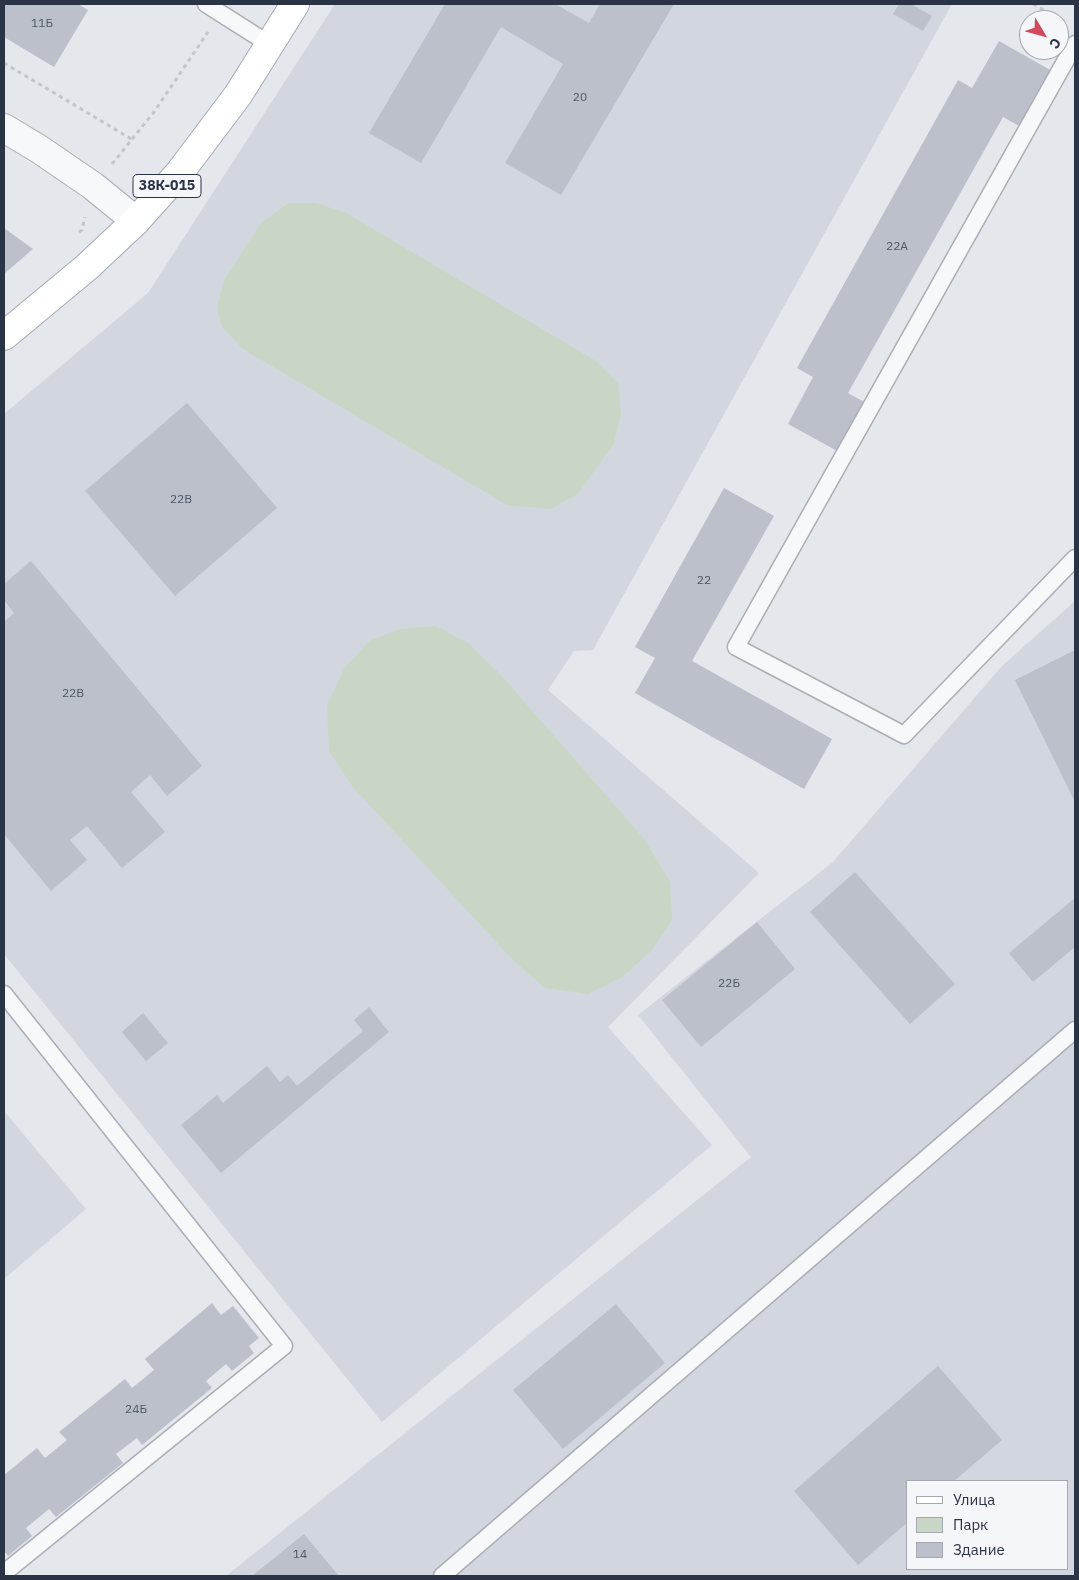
<!DOCTYPE html>
<meta charset="utf-8">
<style>
body{margin:0}
#map{position:relative;width:1079px;height:1580px;overflow:hidden;background:#e4e7ec;font-family:"IBM Plex Sans",sans-serif}
canvas{display:block}
.frame{position:absolute;inset:0;border:5px solid #2b3445;pointer-events:none}
.legend{position:absolute;left:906px;top:1480px;width:162px;height:90px;box-sizing:border-box;background:#f4f6f9;border:1px solid #a4a8b1;margin:0;padding:6px 9px;list-style:none;font-size:15px;color:#2b3445}
.legend li{display:flex;align-items:center;gap:10px;height:25px}
.legend b{width:25px;border:1px solid #a4a8b1}
.north{position:absolute;left:1019px;top:10px;width:50px;height:50px;box-sizing:border-box;background:#f4f6f9;border:1px solid #a4a8b1;border-radius:50%;rotate:127deg;font-size:14px;font-weight:700;line-height:20px;text-align:center;color:#2b3445}
.north::after{content:'';display:block;margin:auto;width:18px;height:22px;background:#d1495b;clip-path:polygon(50% 0,100% 100%,50% 72%,0 100%)}
</style>
<div id="map">
<canvas width="1079" height="1580"></canvas>
<div class="frame"></div>
<ul class="legend">
<li><b style="height:6px;background:#fff"></b>Улица</li>
<li><b style="height:14px;background:#c9d6c5"></b>Парк</li>
<li><b style="height:14px;background:#bbc0ca"></b>Здание</li>
</ul>
<div class="north">С</div>
</div>
<script>
const ctx = document.querySelector('canvas').getContext('2d');
ctx.lineJoin = 'round';
function fill(path, color) { ctx.fillStyle = color; ctx.fill(path, 'evenodd'); }
const shape = rows => new Path2D(rows.map(r => 'M' + r).join(''));
function strokePath(path, color, width, dash) { ctx.strokeStyle = color; ctx.lineWidth = width; ctx.lineCap = dash ? 'butt' : 'round'; ctx.setLineDash(dash || []); ctx.stroke(path); }
function drawText(font, color, halo, rows, align = 'center') {
  ctx.font = font + ' "IBM Plex Sans",sans-serif'; ctx.lineWidth = 4; ctx.setLineDash([]); ctx.textBaseline = 'middle'; ctx.strokeStyle = halo; ctx.fillStyle = color; for (const [text, x, y, turn = 0] of rows) {
    ctx.save(); ctx.translate(x, y); ctx.rotate((+turn || 0) * Math.PI / 180); ctx.textAlign = isNaN(turn) ? turn : align; if (halo) ctx.strokeText(text, 0, 0); ctx.fillText(text, 0, 0); ctx.restore();
  }
}
const built = shape([
 [335,4,952,4,593,650,574,651,548,690,759,873,608,1027,712,1145,382,1422,4,954,4,414,148,293],
 [1075,601,1075,1576,226,1576,751,1157,638,1015,833,862,1002,666],
 [908,1481,1068,1481,1068,1569,908,1569],
 [4,1111,86,1209,4,1279]
]);
const green = shape([
 [289,203,316,203,346,213,596,361,618,383,621,413,614,443,578,494,550,509,507,505,243,349,222,327,217,308,224,280,261,223],
 [436,626,468,643,500,674,645,840,670,882,672,920,651,951,622,977,588,994,545,988,513,960,352,786,329,751,327,706,344,669,369,641,400,629]
]);
const building = shape([
 [4,4,78,4,88,10,54,67,4,37],
 [445,4,555,4,589,23,600,4,674,4,561,195,505,163,563,64,501,27,421,163,369,133],
 [899,4,911,4,932,16,923,31,893,14],
 [999,41,1052,71,1021,127,1003,117,848,393,866,403,839,452,788,424,813,377,797,368,958,80,972,88],
 [4,228,33,249,4,274],
 [187,403,277,508,175,596,85,491],
 [724,488,774,516,692,661,832,739,804,789,635,693,655,658,635,647],
 [31,561,202,766,167,796,150,775,131,792,165,832,122,868,87,826,70,840,87,860,51,891,4,834,4,622,14,613,4,600,4,584],
 [1075,650,1075,802,1015,680],
 [855,872,955,984,910,1024,810,912],
 [1075,898,1075,947,1033,982,1009,953],
 [757,922,795,969,701,1047,662,1000],
 [369,1007,389,1032,221,1173,181,1125,217,1095,223,1103,267,1066,280,1082,288,1075,297,1086,363,1031,354,1020],
 [143,1013,168,1043,146,1061,122,1032],
 [212,1303,221,1315,233,1306,259,1338,249,1346,254,1353,232,1371,226,1364,206,1381,212,1388,142,1445,137,1438,116,1454,123,1463,56,1517,49,1509,26,1528,32,1536,8,1556,4,1551,4,1475,37,1448,45,1458,67,1440,59,1432,125,1379,132,1388,154,1370,145,1359],
 [616,1304,665,1363,563,1449,513,1390],
 [938,1366,1002,1440,954,1481,908,1481,908,1522,858,1565,794,1491],
 [304,1534,339,1576,252,1576]
]);
const path = shape([
 [1033,4,1066,22],
 [4,63,133,140],
 [112,164,154,112,208,32],
 [79,232,82,230,85,217]
]);
const service = shape([
 [206,4,269,44],
 [1075,44,736,647,904,735,1075,558],
 [4,994,284,1346,4,1573],
 [442,1576,1075,1030]
]);
const tertiary = shape([
 [4,128,39,149,93,186,136,221]
]);
const primary = shape([
 [4,336,87,267,136,221,180,172,238,95,295,4]
]);
const numberNames = [
 ["11Б",42,24],
 ["20",580,98],
 ["22А",897,247],
 ["22В",181,500],
 ["22",704,581],
 ["22В",73,694],
 ["22Б",729,984],
 ["24Б",136,1410],
 ["14",300,1555]
];
const shields = [
 [167,186,68]
];
const shieldNames = [
 ["38К-015",167,186]
];
fill(built, '#d2d6de');
fill(green, '#c9d6c5');
fill(building, '#bbc0ca');
strokePath(service, '#a9aeb7', 19);
strokePath(tertiary, '#a9aeb7', 30);
strokePath(primary, '#a3abb8', 30);
strokePath(path, '#c2c5cb', 3, [4, 4]);
strokePath(service, '#f7f8fa', 16);
strokePath(tertiary, '#f7f8fa', 28);
strokePath(primary, '#fff', 28);
drawText('12px', '#4f5766', null, numberNames);
for (const [x, y, w] of shields) { const box = new Path2D(); box.roundRect(x - w / 2, y - 11.5, w, 23, 4); ctx.fillStyle = '#f4f6f9'; ctx.fill(box); strokePath(box, '#2b3445', 1); }
drawText('bold 14px', '#2b3445', null, shieldNames);
</script>
